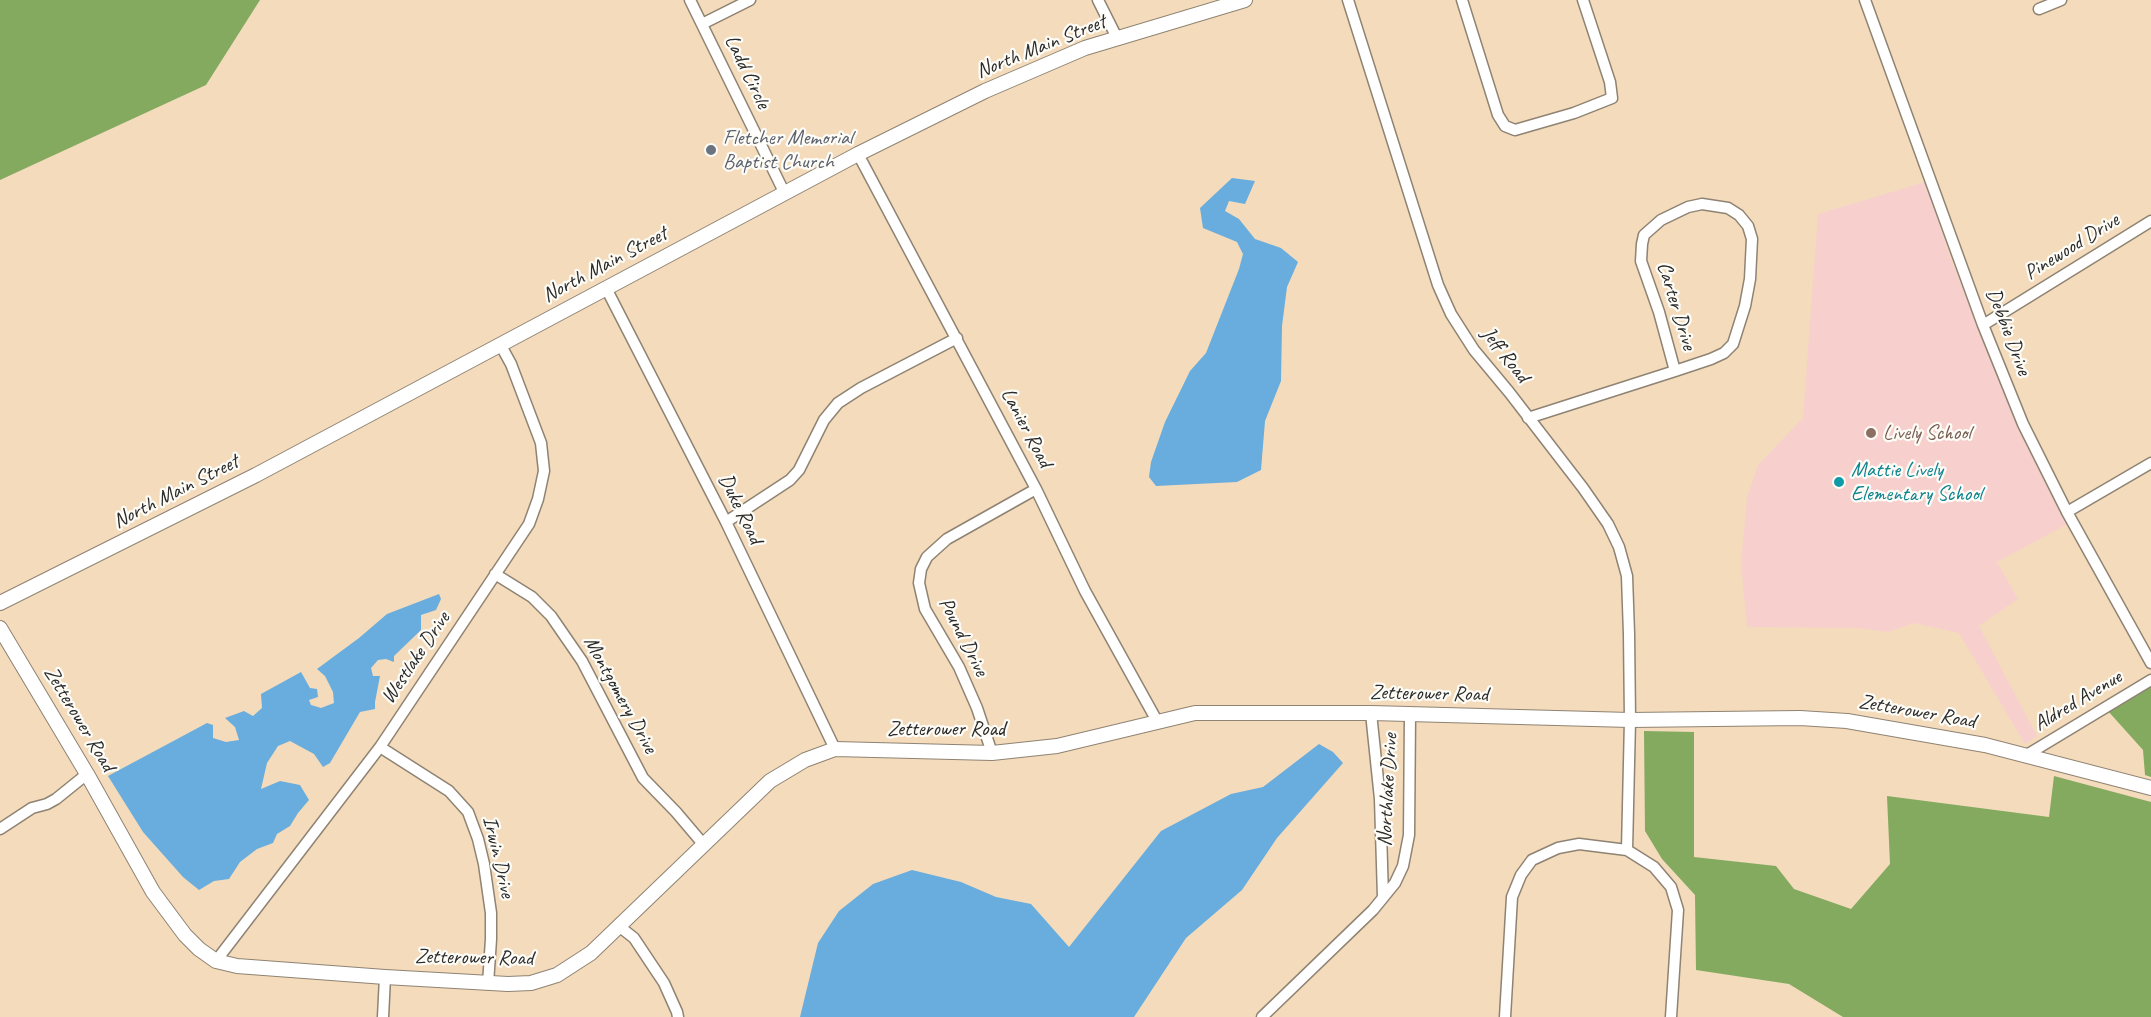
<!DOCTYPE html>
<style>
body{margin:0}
canvas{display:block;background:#f3dbbb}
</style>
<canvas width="2151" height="1017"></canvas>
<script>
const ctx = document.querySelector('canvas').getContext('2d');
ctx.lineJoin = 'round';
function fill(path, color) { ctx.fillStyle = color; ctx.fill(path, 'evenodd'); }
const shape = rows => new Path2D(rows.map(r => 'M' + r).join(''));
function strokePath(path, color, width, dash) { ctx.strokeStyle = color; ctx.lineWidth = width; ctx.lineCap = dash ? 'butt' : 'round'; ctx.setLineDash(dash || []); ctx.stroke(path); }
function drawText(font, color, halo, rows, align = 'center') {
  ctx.font = font + ' Caveat,sans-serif'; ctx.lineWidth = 4.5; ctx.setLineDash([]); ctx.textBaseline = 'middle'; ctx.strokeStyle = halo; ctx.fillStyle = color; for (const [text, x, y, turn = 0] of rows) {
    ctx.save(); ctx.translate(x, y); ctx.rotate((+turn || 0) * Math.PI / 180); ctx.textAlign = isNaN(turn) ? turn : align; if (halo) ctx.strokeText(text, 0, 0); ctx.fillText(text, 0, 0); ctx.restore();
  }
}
const built = shape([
 [1925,182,1951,259,2006,398,2073,521,1997,562,2018,599,1979,626,2037,736,2025,744,1959,633,1914,623,1888,632,1857,628,1747,627,1741,564,1747,498,1758,465,1803,418,1818,214]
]);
const forest = shape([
 [0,0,260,0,206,85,0,180],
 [2151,686,2151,777,2145,775,2143,750,2108,711],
 [1644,731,1694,732,1694,857,1776,866,1794,889,1851,909,1890,864,1887,796,2049,817,2054,776,2151,802,2151,1017,1843,1017,1789,984,1696,970,1695,895,1662,859,1645,831]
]);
const water = shape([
 [1232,178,1255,181,1245,204,1229,201,1225,211,1239,219,1255,239,1281,248,1298,262,1287,287,1282,326,1281,381,1265,421,1261,470,1237,482,1156,486,1149,477,1151,462,1165,422,1190,371,1206,353,1239,269,1243,254,1237,242,1203,228,1200,208],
 [439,594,441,599,436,610,421,615,421,630,394,656,394,662,386,659,378,660,371,668,373,676,380,676,375,702,375,709,360,712,330,763,323,767,314,754,290,741,278,746,267,763,261,789,280,781,300,785,309,800,298,813,290,826,277,834,273,843,257,849,240,862,229,879,214,881,199,890,183,877,143,832,108,776,207,723,213,725,213,738,226,742,239,740,235,727,225,718,244,711,253,716,262,708,261,694,301,672,310,688,317,689,318,697,309,700,311,705,321,708,334,703,333,692,325,676,317,669,359,638,387,614],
 [1319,744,1333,752,1343,763,1277,838,1242,890,1186,938,1134,1017,800,1017,818,943,839,911,873,884,912,870,961,882,996,897,1031,904,1069,947,1161,831,1231,794,1263,787]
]);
const minor = shape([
 [690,0,785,194],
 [1098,0,1117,38],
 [1348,0,1438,285,1451,314,1474,350,1509,392,1583,488,1608,524,1619,547,1627,576,1629,634,1630,720,1627,850],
 [1462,0,1498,115,1505,126,1515,130,1574,113,1612,98,1610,82,1583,0],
 [1865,0,1983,325,2023,424,2067,512,2151,663],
 [2039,9,2061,0],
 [702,24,750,0],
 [858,154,1036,489,1085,591,1157,721],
 [1702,204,1728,208,1739,215,1748,226,1752,239,1750,279,1745,306,1733,344,1724,353,1711,359,1675,371,1659,312,1641,261,1642,244,1644,235,1661,220,1688,207,1702,204],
 [606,288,726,522,835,749],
 [1983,325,2151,221],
 [1528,418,1675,371],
 [2067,512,2151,463],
 [726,522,790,480,799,470,824,420,838,403,861,388,957,338],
 [495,574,532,597,551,616,582,661,643,778,676,812,704,845],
 [1371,713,1380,799,1383,897],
 [380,747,449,791,468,812,478,839,484,864,491,913,491,939,488,984],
 [992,753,977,708,959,667,925,609,919,583,921,569,927,557,947,539,1036,489],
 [2025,756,2151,680],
 [0,829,32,808,47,804,56,799,87,774],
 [620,927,634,938,664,983,677,1012,678,1017],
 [216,961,380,747,529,524,538,499,544,471,541,443,511,364,500,344],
 [383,1017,385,977],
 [1262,1017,1373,910,1395,883,1403,866,1409,835,1410,715],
 [1505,1017,1512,897,1521,875,1532,860,1558,848,1579,844,1627,850,1654,867,1671,887,1678,910,1671,1017]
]);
const tertiary = shape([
 [0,603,256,475,858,154,985,91,1085,48,1245,0],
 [0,628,87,774,153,892,185,935,199,949,216,961,237,966,385,977,508,984,531,983,557,975,591,953,770,781,805,760,835,749,992,753,1057,746,1195,713,1371,713,1630,720,1800,718,1847,721,1985,745,2151,788]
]);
const markers = [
 [711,150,6,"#6b7280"],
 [1871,433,6,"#8d6e63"],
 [1839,482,6,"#0f9aa8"]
];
const streetNames = [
 ["North Main Street",1041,47,-22],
 ["Ladd Circle",747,72,64],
 ["Pinewood Drive",2072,247,-32],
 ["North Main Street",605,265,-28],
 ["Carter Drive",1676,306,73],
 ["Debbie Drive",2008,332,69],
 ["Jeff Road",1505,355,52],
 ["Lanier Road",1026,428,62],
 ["North Main Street",176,492,-27],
 ["Duke Road",740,509,64],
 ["Pound Drive",963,637,63],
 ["Westlake Drive",416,658,-56],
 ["Zetterower Road",1429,694,1],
 ["Montgomery Drive",620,695,61],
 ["Aldred Avenue",2078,701,-31],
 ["Zetterower Road",1917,712,10],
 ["Zetterower Road",79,719,59],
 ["Zetterower Road",946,729],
 ["Northlake Drive",1388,790,-87],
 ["Irwin Drive",498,857,77],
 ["Zetterower Road",474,958,1]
];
const worshipNames = [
 ["Fletcher Memorial",723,138],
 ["Baptist Church",723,162]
];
const educationNames = [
 ["Lively School",1883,433]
];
const cultureNames = [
 ["Mattie Lively",1851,470],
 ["Elementary School",1851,494]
];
fill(built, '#f7d0ce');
fill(forest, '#84aa60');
fill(water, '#68adde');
strokePath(minor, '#8f8373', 13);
strokePath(tertiary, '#8f8373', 16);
strokePath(minor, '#fff', 10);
strokePath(tertiary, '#fff', 14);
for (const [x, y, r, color] of markers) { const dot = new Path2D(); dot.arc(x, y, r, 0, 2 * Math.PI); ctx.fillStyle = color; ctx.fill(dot); strokePath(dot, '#fdfcf7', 2); }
drawText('21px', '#2b2b2b', '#fdfcf7', streetNames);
drawText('21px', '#5b616d', '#fdfcf7', worshipNames, 'left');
drawText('21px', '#785e54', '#fdfcf7', educationNames, 'left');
drawText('21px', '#0d838f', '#fdfcf7', cultureNames, 'left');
</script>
